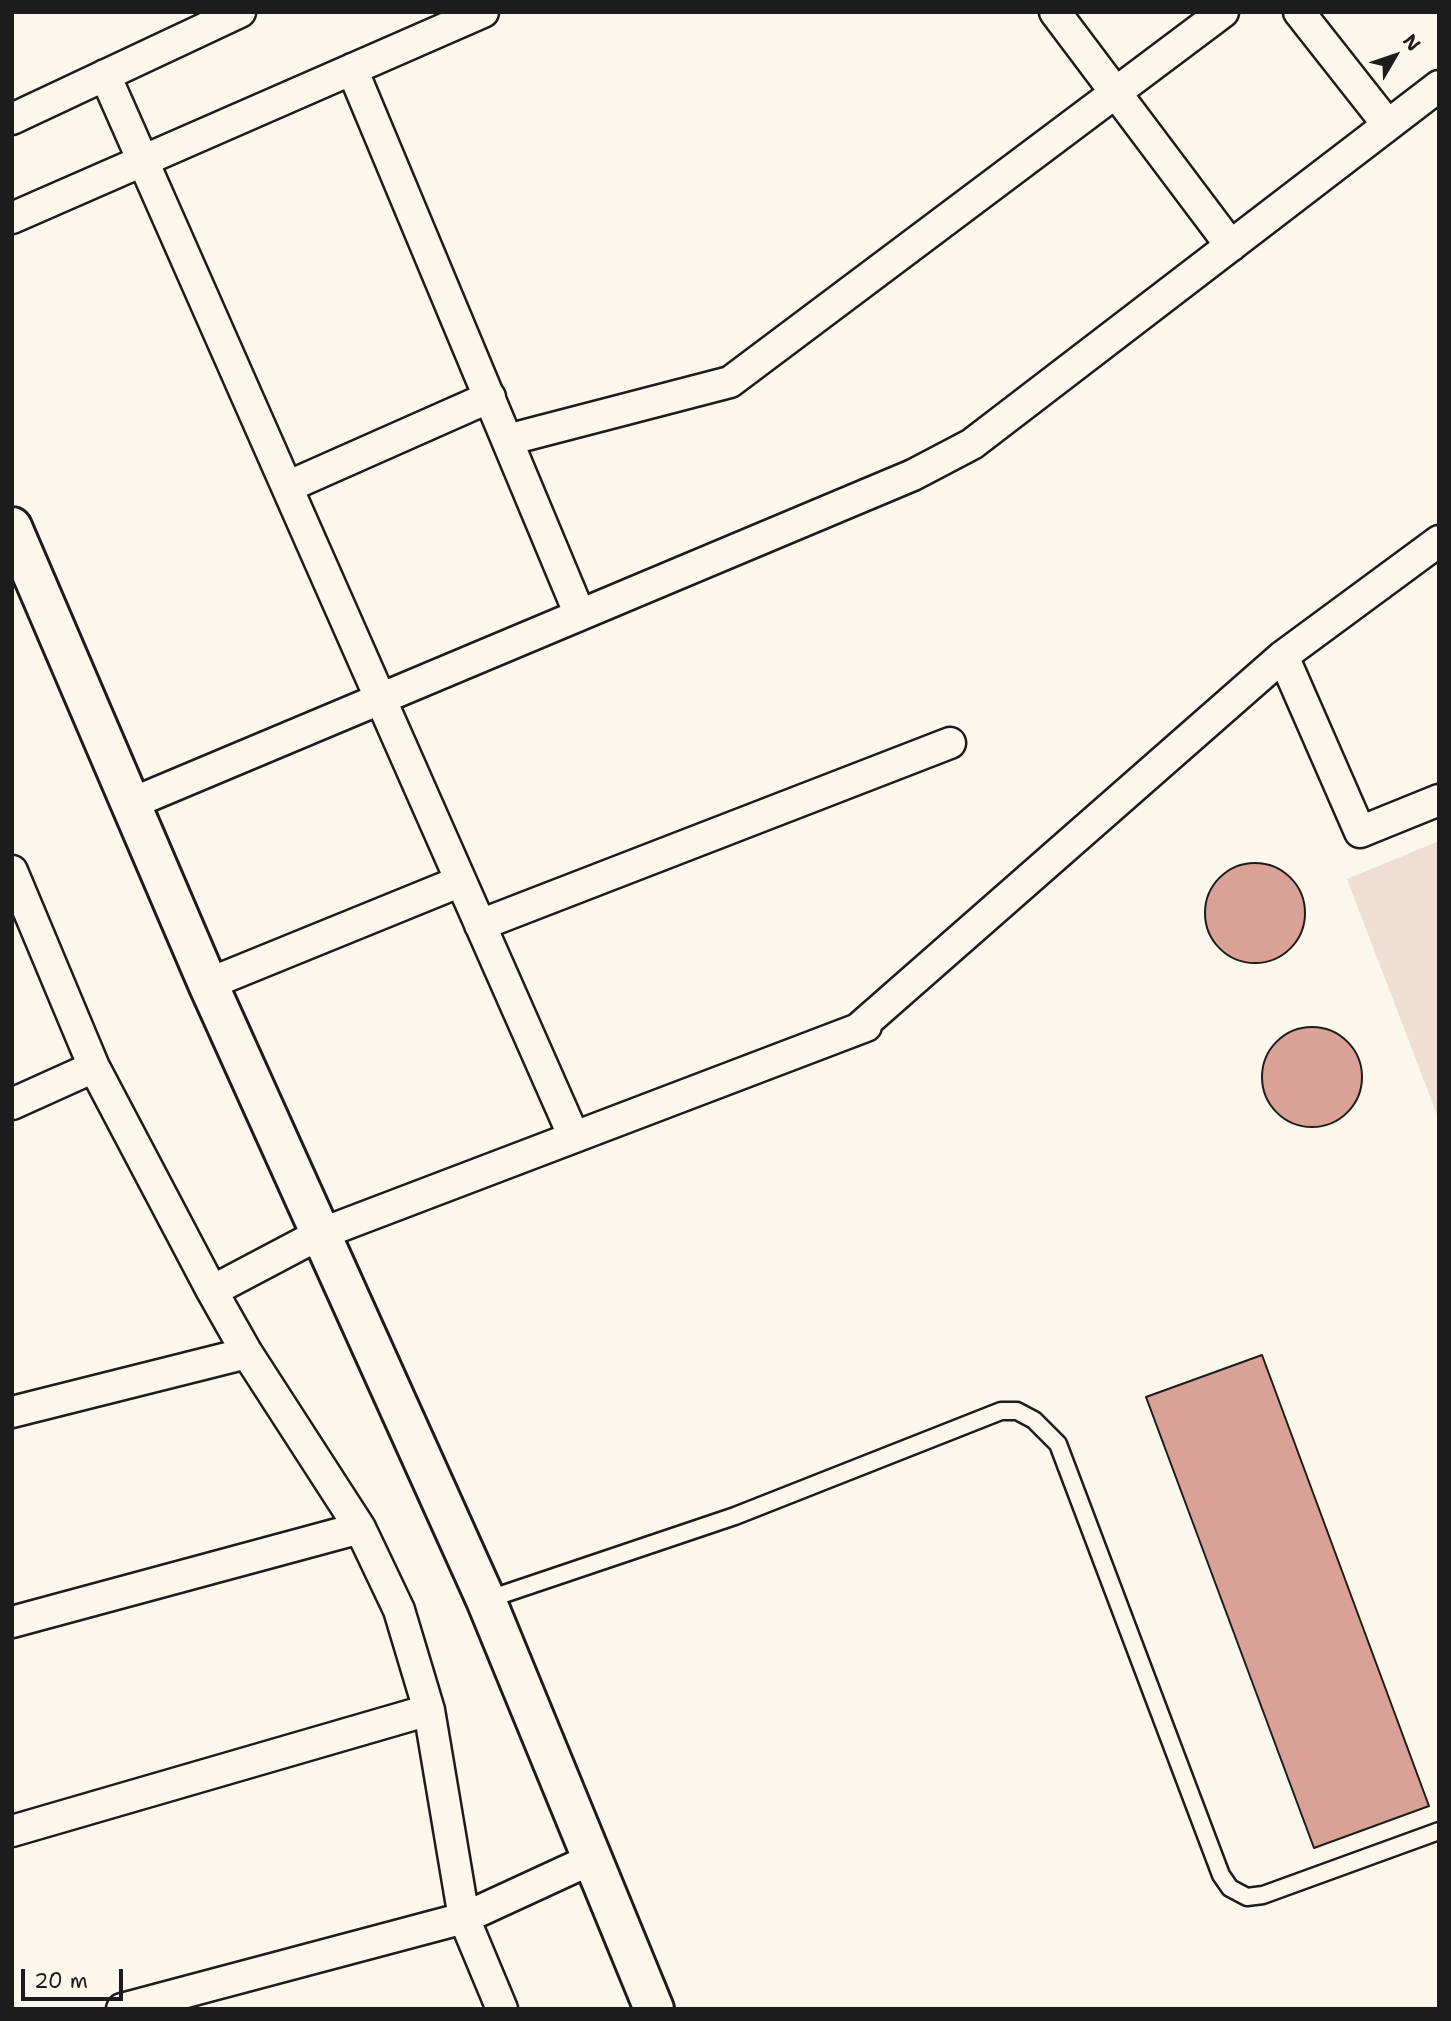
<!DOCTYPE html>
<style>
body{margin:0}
#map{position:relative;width:1451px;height:2021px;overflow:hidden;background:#fbf7ec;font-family:"Shantell Sans",sans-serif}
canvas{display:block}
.frame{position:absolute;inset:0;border:14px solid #1c1c1c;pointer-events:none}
.north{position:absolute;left:1360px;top:21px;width:70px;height:70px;-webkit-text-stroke:5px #fbf7ec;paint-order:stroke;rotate:51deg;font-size:19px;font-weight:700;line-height:28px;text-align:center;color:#1c1c1c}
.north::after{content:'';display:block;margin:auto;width:24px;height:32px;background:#1c1c1c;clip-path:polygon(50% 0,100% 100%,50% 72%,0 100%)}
.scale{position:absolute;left:21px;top:1969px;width:102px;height:32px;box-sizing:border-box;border:4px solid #1c1c1c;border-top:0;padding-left:9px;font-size:21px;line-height:24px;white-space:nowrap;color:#1c1c1c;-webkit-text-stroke:5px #fbf7ec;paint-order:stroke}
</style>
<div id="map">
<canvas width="1451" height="2021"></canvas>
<div class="frame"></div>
<div class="north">N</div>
<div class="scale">20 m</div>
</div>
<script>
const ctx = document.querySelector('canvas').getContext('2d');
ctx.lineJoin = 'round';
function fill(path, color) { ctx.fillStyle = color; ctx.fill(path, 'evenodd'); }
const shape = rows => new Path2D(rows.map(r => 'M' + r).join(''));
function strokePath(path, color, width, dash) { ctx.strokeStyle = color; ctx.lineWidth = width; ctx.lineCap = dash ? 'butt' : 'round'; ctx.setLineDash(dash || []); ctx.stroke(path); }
const built = shape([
 [1439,841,1439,1120,1347,879]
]);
const building = shape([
 '1205 913a50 50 0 1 1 100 0a50 50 0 1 1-100 0Z',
 '1262 1077a50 50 0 1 1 100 0a50 50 0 1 1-100 0Z',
 [1262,1355,1429,1806,1314,1848,1146,1397,1262,1355]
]);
const service = shape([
 [486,1600,735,1516,1001,1411,1017,1411,1034,1420,1058,1444,1221,1875,1230,1888,1247,1897,1263,1895,1439,1831]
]);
const minor = shape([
 [1055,12,1231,246],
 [1299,12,1388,125],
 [352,69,580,615],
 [105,75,574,1137],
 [12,119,240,12],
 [12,218,483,12],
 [507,440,730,382,1223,12],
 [287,487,490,397],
 [1283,656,1360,832,1439,800],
 [130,804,913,475,972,444,1439,86],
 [12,871,94,1067,212,1291,247,1353,360,1528,399,1610,429,1710,464,1918,502,2009],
 [480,925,950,743],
 [208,984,461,881],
 [858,1029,1283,656,1439,541],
 [12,1104,94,1067],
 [212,1291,320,1234,866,1026],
 [12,1412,247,1353],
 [12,1622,360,1528],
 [12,1831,429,1710],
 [122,2009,464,1918,592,1859]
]);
const tertiary = shape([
 [12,527,208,984,486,1600,654,2009]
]);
fill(built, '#f1ded2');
fill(building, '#daa296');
strokePath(building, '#1c1c1c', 2);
strokePath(service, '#1c1c1c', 21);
strokePath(minor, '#1c1c1c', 35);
strokePath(tertiary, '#1c1c1c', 44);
strokePath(service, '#fbf7ec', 16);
strokePath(minor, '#fbf7ec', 30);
strokePath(tertiary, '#fbf7ec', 38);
</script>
